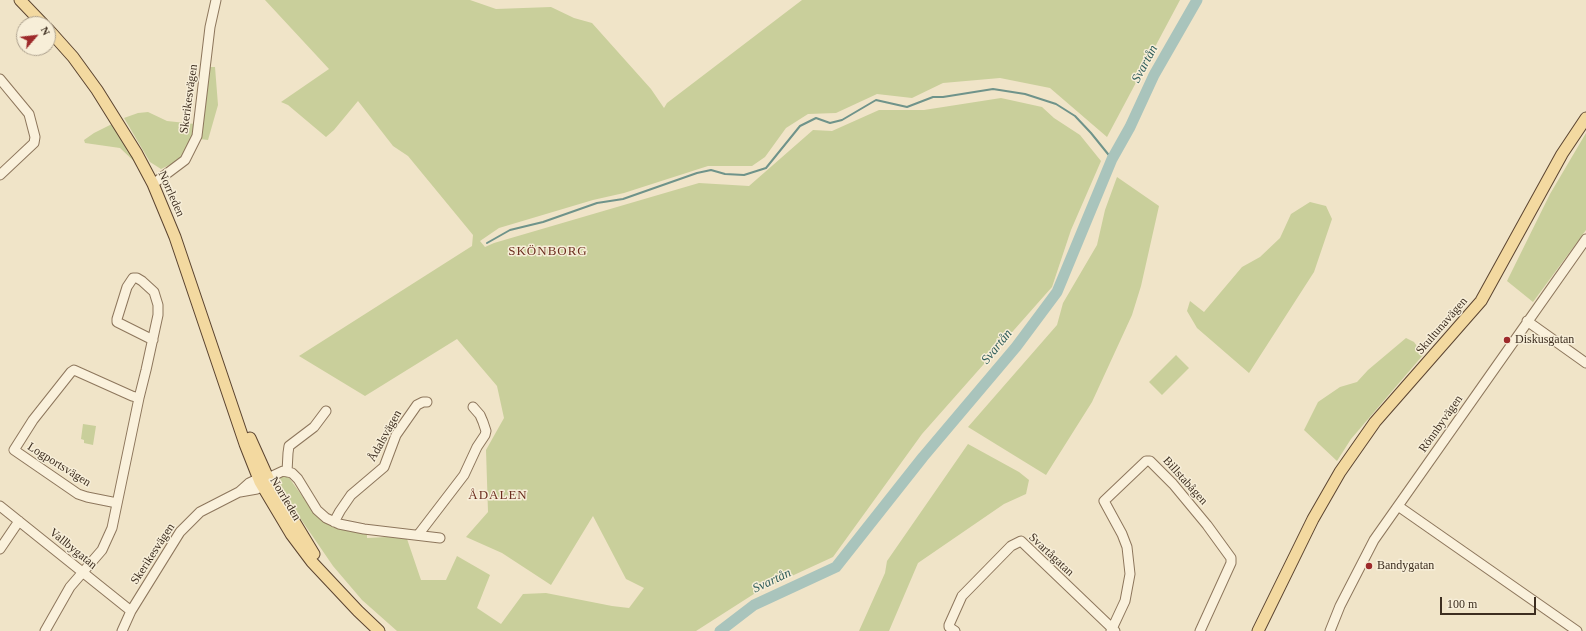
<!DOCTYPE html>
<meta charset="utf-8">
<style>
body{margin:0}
#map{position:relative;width:1586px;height:631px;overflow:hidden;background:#f0e4c8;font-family:Georgia,serif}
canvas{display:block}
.north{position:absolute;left:16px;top:16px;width:40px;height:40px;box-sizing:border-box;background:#f7eed8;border:1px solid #ada18e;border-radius:50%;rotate:62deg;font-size:11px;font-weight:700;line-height:16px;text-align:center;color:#3d2e20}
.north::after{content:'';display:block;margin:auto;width:14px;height:18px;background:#9e2a2b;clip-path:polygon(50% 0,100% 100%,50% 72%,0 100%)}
.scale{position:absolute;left:1440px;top:597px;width:96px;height:18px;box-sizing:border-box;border:2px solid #3d2e20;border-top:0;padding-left:5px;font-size:12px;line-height:14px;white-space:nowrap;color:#3d2e20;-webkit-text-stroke:3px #f7eed8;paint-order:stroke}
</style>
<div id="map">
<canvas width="1586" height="631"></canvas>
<div class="north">N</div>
<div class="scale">100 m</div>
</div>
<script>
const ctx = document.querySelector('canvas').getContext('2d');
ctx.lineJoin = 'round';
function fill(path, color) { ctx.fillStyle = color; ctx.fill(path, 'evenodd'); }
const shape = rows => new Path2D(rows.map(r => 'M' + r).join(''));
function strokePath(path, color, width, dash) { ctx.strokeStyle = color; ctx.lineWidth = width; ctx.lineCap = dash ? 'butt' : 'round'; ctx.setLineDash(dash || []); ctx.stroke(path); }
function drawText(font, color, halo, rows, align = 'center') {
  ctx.font = font + ' Georgia,serif'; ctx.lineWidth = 3; ctx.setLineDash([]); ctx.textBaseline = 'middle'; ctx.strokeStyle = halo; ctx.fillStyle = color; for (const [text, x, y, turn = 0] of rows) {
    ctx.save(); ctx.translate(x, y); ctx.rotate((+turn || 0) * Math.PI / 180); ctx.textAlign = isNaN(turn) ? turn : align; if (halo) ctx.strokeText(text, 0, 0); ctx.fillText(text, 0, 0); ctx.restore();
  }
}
const green = shape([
 [265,0,470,0,496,9,551,7,574,18,592,23,651,89,664,108,667,103,802,0,1180,0,1107,137,1050,88,1000,78,943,83,912,98,877,94,836,113,808,114,786,128,765,157,752,166,708,166,624,193,593,200,499,228,480,241,485,247,494,243,699,183,749,186,813,130,832,131,879,110,924,110,1001,98,1042,107,1054,118,1080,135,1101,161,1071,230,1052,287,922,434,833,557,757,592,696,631,397,631,362,600,333,566,298,515,276,478,287,475,316,515,348,531,367,533,367,538,406,536,421,580,446,580,457,556,490,575,477,608,501,624,523,594,546,593,612,606,629,608,644,588,626,579,593,516,551,585,502,553,466,537,488,512,486,450,504,418,497,386,457,339,365,396,299,356,472,246,473,235,408,156,393,146,358,101,334,130,326,137,288,105,281,102,329,69],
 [210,67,215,67,218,105,208,140,200,139],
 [148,112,167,121,195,124,191,142,180,160,161,169,150,162,124,118,138,113],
 [114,123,138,165,120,148,85,143,84,140,94,133],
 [1586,133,1586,230,1533,302,1507,281,1550,194],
 [1117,177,1159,206,1141,286,1132,315,1092,402,1046,475,968,427,1057,325,1063,303,1097,245,1105,210],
 [1310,202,1326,206,1332,219,1314,272,1249,373,1197,328,1187,311,1190,301,1204,312,1242,267,1260,257,1280,238,1291,214],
 [1406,338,1414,342,1423,355,1351,439,1337,461,1304,430,1318,402,1340,387,1357,382,1368,370],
 [1176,355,1189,368,1162,395,1149,382],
 [83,424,96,426,93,445,84,443,84,440,81,439],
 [968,444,1019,472,1029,480,1026,494,1004,504,918,563,889,631,859,631,885,573,887,561]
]);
const stream = shape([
 [487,243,510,230,543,222,597,203,623,199,697,173,711,170,725,174,744,175,766,168,800,126,816,118,830,123,842,120,876,100,907,107,933,97,943,97,993,89,1025,94,1056,104,1075,116,1091,133,1112,159]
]);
const river = shape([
 [720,631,754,605,836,567,923,457,1016,347,1057,292,1112,159,1130,127,1154,75,1197,0]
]);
const minor = shape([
 [0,79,29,114,35,137,34,143,0,175],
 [153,184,185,160,197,136,210,27,216,0],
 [1527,321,1586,363],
 [287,472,288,453,289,446,314,427,326,411],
 [268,478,283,471,292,473,298,479,317,510,326,518,339,524,364,529,440,538],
 [240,492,257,489,268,484],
 [117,503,87,497,78,494,14,450,33,420,71,372,74,370,132,396,139,398],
 [0,506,131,611],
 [1398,506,1577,631],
 [334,522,340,511,351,495,384,467,396,435,417,405,423,402,427,402],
 [418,535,464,475,477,447,485,435,486,431,483,422,480,415,473,407],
 [0,549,19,521],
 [45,631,70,587,102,550,112,528,139,398,146,370,158,315,158,305,154,292,142,281,137,278,133,278,127,287,117,319,117,322,153,340],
 [122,631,131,611,180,532,200,512,239,492,249,483,264,476],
 [955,631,949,627,949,625,962,596,1011,546,1021,541,1115,631],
 [1111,631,1125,601,1130,574,1127,547,1122,534,1104,501,1146,461,1150,461,1173,484,1207,525,1231,558,1231,563,1200,631],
 [1330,631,1340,606,1374,540,1586,239]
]);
const major = shape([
 [20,0,43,24],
 [48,29,73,57,97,90,137,154,153,184,175,237,245,444,260,482,291,534,312,562,358,611,379,631],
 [250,438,268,478,314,554],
 [1258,631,1313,519,1340,472,1375,422,1481,301,1562,154,1586,118]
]);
const markers = [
 [1507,340,4,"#9e2a2b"],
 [1369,566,4,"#9e2a2b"]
];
const streetNames = [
 ["Skerikesvägen",189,99,-82],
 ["Norrleden",171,194,66],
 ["Skultunavägen",1442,326,-49],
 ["Rönnbyvägen",1441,424,-55],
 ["Ådalsvägen",385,436,-61],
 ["Logportsvägen",59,465,32],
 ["Billstabågen",1185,481,48],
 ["Norrleden",285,499,59],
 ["Vallbygatan",73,549,39],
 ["Skerikesvägen",153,554,-57],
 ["Svartågatan",1051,555,43]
];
const poiNames = [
 ["Diskusgatan",1515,340],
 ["Bandygatan",1377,566]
];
const waterNames = [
 ["Svartån",1145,64,-62],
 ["Svartån",997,347,-51],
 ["Svartån",772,581,-25]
];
const neighbourhoodNames = [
 ["SKÖNBORG",548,252],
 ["ÅDALEN",498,496]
];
fill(green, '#c9cf9b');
strokePath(stream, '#6f938a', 2);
strokePath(river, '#a9c4bc', 11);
strokePath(minor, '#8d765c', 11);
strokePath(major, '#5b4430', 13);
strokePath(minor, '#faf1dc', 9);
strokePath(major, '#f3d9a0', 11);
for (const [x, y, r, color] of markers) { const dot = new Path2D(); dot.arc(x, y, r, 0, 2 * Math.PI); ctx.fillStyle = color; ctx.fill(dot); strokePath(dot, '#f7eed8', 1.5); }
drawText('12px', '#3d2e20', '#f7eed8', streetNames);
drawText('12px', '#3d2e20', '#f7eed8', poiNames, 'left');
drawText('italic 13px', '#2f5d5a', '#f7eed8', waterNames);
ctx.letterSpacing = '1px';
drawText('13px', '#6b2e1e', '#f7eed8', neighbourhoodNames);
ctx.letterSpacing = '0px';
</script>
